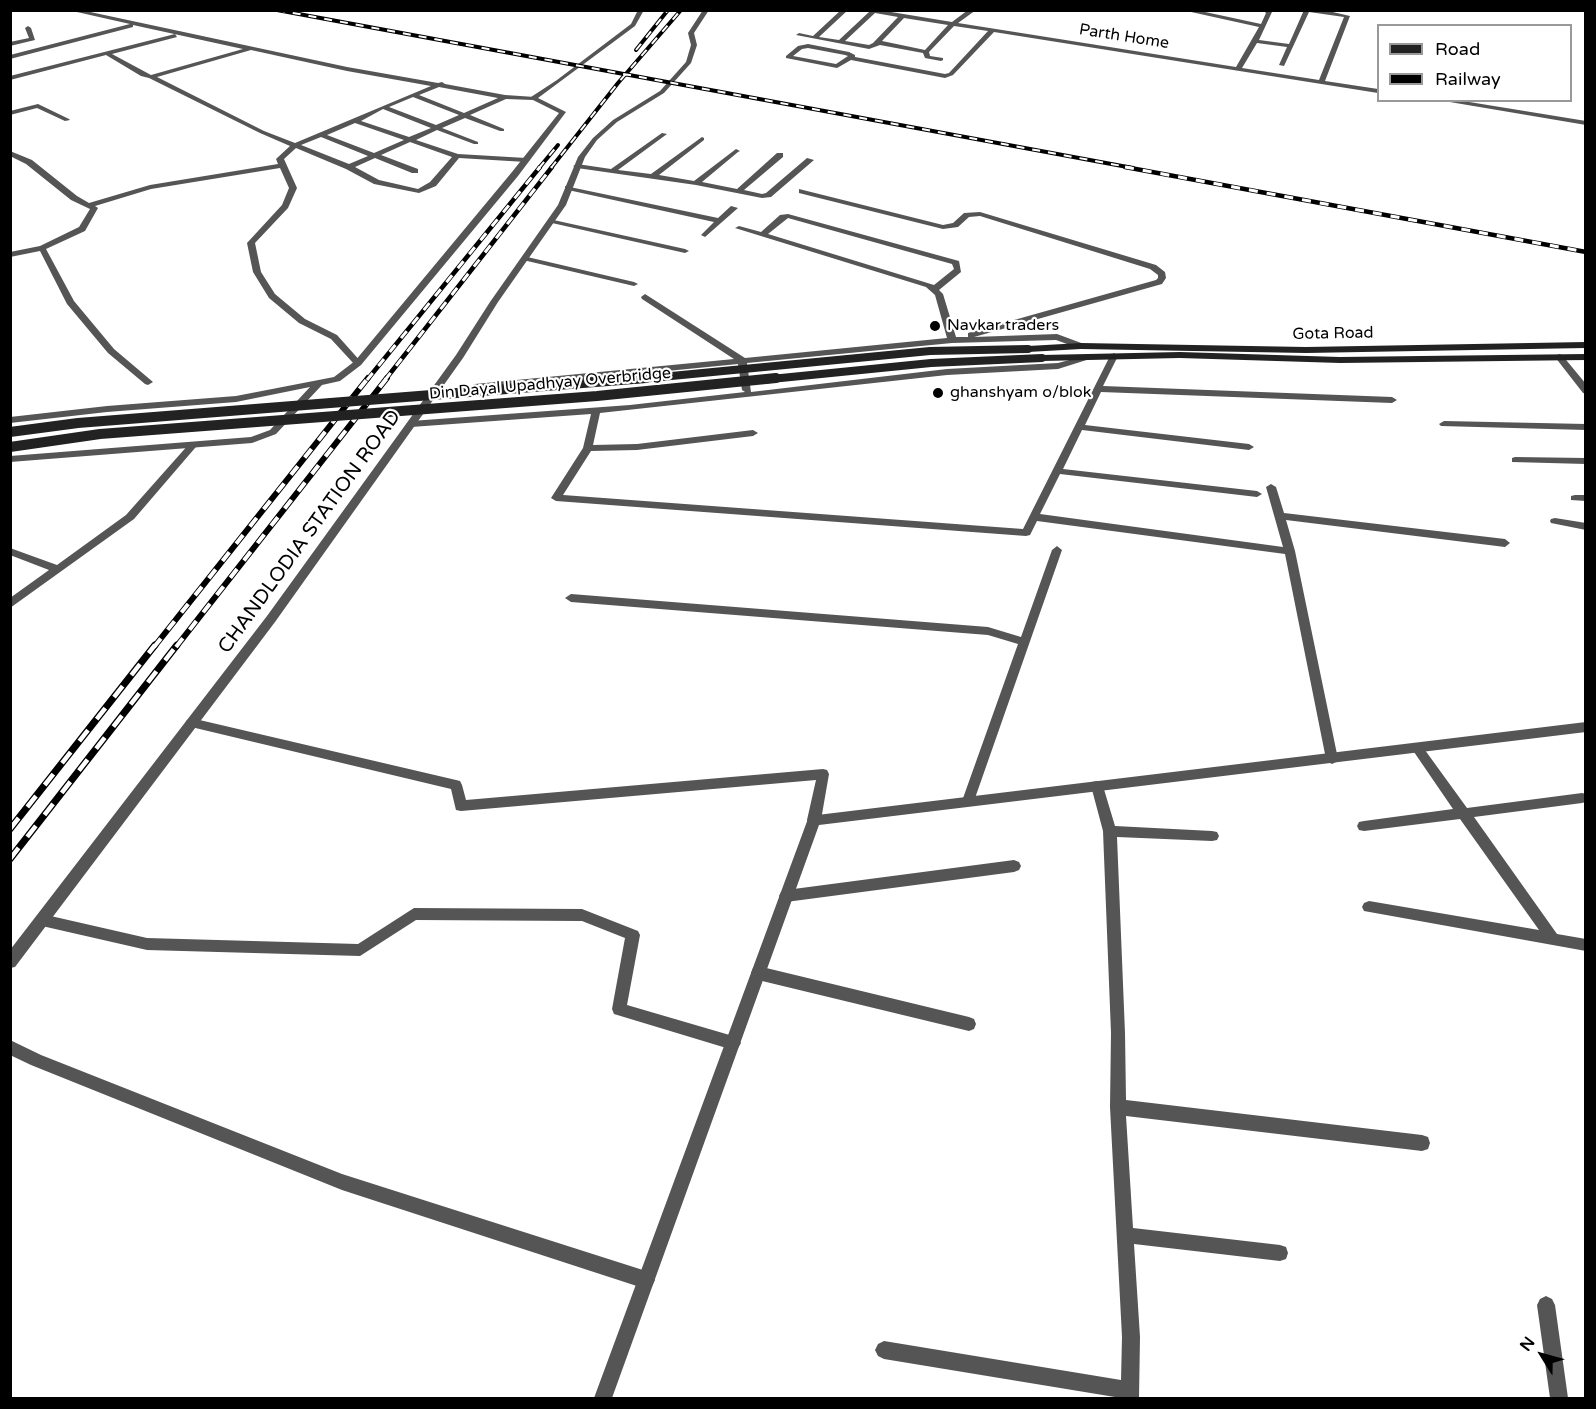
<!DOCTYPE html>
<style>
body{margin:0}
#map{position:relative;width:1596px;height:1409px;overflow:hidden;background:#fff;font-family:"Varela Round",sans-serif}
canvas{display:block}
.frame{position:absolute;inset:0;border:12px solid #000;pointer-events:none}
.legend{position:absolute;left:1377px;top:24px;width:195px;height:78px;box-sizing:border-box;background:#fff;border:2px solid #999;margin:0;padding:8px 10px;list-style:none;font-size:18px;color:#000}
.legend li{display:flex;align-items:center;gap:12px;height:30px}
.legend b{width:30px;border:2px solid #999}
.north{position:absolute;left:1512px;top:1325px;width:60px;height:60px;-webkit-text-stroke:4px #fff;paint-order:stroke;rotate:307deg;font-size:16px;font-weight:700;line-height:24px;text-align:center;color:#000}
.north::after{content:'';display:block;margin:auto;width:21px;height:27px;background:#000;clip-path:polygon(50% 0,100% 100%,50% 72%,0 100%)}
</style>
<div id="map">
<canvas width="1596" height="1409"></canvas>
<div class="frame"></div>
<ul class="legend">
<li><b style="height:8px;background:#222"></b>Road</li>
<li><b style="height:8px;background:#000"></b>Railway</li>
</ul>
<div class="north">N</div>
</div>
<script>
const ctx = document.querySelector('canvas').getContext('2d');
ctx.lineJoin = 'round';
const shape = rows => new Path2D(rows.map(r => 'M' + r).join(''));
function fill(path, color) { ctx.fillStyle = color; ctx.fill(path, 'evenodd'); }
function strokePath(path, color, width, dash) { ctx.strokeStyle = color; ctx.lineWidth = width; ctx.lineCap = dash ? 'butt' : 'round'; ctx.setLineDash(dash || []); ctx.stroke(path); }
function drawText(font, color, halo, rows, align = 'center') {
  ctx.font = font + ' "Varela Round",sans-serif'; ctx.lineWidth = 4.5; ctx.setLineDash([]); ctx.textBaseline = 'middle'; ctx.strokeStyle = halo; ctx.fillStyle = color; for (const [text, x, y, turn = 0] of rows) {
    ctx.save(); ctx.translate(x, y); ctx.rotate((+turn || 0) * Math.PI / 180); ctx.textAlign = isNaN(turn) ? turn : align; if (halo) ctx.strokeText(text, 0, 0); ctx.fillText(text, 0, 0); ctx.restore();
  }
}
const minor = shape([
 [68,10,81,10,347,67,438,83,442,82,445,84,505,95,535,97,536,98,533,100,506,99,470,115,504,129,504,131,500,131,465,118,442,128,478,142,478,144,474,144,437,130,416,140,458,154,526,158,530,160,526,162,459,158,436,186,419,193,374,184,346,169,296,148,284,159,297,188,288,208,255,243,261,272,275,294,305,319,337,335,362,363,358,366,355,365,331,339,299,323,269,298,253,272,247,243,282,205,289,188,280,168,151,189,95,206,98,208,85,231,46,249,74,301,114,349,153,382,148,385,145,384,108,353,67,304,40,251,10,257,10,252,40,246,79,227,90,209,71,200,26,164,10,156,10,151,32,160,77,196,89,203,150,185,278,164,276,159,290,146,260,133,149,78,141,76,106,55,10,80,10,76,175,34,177,37,112,54,151,75,243,49,133,25,133,27,10,59,10,55,130,24,68,10],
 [251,50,347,71,431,86,295,143,264,131,157,77,251,50],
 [439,87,498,98,464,113,419,95,439,87],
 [413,97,459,115,436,125,389,107,413,97],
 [383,109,431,128,409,137,361,121,383,109],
 [355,123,404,140,374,153,327,135,355,123],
 [321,137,368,156,349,164,301,145,321,137],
 [410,142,452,157,430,182,418,189,379,180,355,167,375,158,412,173,418,173,418,169,381,155,410,142],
 [841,10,848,10,819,37,839,40,869,12,862,10,879,10,952,22,968,10,976,10,958,23,1236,67,1259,27,1182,10,1196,10,1261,24,1266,13,1263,10,1271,10,1272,12,1259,40,1289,44,1304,10,1324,10,1350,16,1325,81,1378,89,1378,93,994,32,953,75,945,78,851,60,837,68,786,58,786,56,798,46,808,44,849,52,855,55,855,57,945,74,949,73,988,31,954,26,929,52,930,56,943,58,943,60,941,61,925,58,923,53,880,45,869,49,796,35,799,33,813,36,841,10],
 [1309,12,1344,17,1319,80,1242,68,1257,43,1287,47,1279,65,1284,66,1309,12],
 [875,13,898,17,873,43,869,45,845,41,875,13],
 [904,18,948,25,925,50,882,41,904,18],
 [808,48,845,55,848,56,836,64,793,56,802,49,808,48],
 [28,26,31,28,35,40,10,46,10,42,29,38,25,28,28,26],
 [1438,100,1457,100,1586,121,1586,125,1438,100],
 [38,104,69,119,70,120,65,121,37,108,10,115,10,111,38,104],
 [662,133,667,134,618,170,651,174,702,137,704,138,704,140,659,175,694,181,736,149,740,151,738,152,702,182,737,189,777,153,783,153,783,157,744,190,762,194,766,193,807,158,814,160,771,197,762,198,696,185,577,168,573,166,577,164,611,169,662,133],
 [565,186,718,218,731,206,738,208,705,237,701,235,714,222,568,190,565,190,565,186],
 [799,189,943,225,953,223,964,213,980,212,1156,265,1165,272,1166,278,1162,284,974,337,1057,334,1084,344,1084,348,1081,349,1056,340,952,343,747,363,751,392,947,369,1058,363,1092,354,1096,357,1058,369,947,375,600,413,593,445,637,444,753,430,758,433,753,436,637,450,591,451,563,495,1023,529,1110,356,1114,353,1118,356,1103,386,1392,397,1397,400,1392,403,1101,392,1085,425,1249,444,1254,447,1249,450,1082,430,1063,469,1257,491,1262,494,1257,497,1060,474,1040,514,1283,547,1266,487,1271,484,1276,487,1284,513,1505,539,1510,543,1505,547,1286,520,1295,551,1338,759,1336,762,1332,764,1328,762,1326,759,1285,554,1037,521,1030,535,1026,536,556,501,551,498,583,448,591,414,411,427,406,424,411,421,630,405,745,392,742,390,738,364,475,390,470,387,475,384,734,359,642,299,641,297,645,294,745,358,947,338,935,295,926,287,735,228,739,226,761,232,780,215,788,214,959,261,961,272,939,290,943,294,956,337,968,337,968,333,1156,280,1158,278,1158,275,1150,269,980,216,969,217,958,227,943,229,799,193,799,189],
 [788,218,952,264,954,269,934,285,768,234,788,218],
 [549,219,685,249,689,251,685,253,552,223,549,223,549,219],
 [523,256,634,282,638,284,634,286,523,260,523,256],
 [1559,354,1562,355,1586,384,1586,394,1583,393,1555,357,1559,354],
 [1444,421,1586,424,1586,430,1441,426,1439,424,1444,421],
 [192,443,197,446,195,448,134,519,10,608,10,598,49,570,10,555,10,548,57,565,126,515,189,444,192,443],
 [1515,457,1586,458,1586,464,1512,462,1512,458,1515,457],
 [1575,495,1586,495,1586,501,1571,500,1571,496,1575,495],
 [1555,518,1586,523,1586,530,1551,523,1550,521,1551,519,1555,518],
 [1057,546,1062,550,974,801,973,805,968,806,963,805,962,801,1018,644,988,635,571,602,565,598,571,594,988,627,1021,637,1052,550,1057,546],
 [191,718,456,780,460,781,462,785,466,800,823,769,827,770,829,774,821,820,819,824,814,825,809,824,807,820,816,780,461,811,456,810,455,806,451,789,187,726,185,723,187,720,191,718],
 [1418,744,1422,746,1467,808,1582,793,1586,794,1586,802,1582,803,1474,817,1557,934,1586,939,1586,951,1364,911,1362,907,1364,903,1369,901,1539,930,1460,819,1364,831,1359,830,1357,826,1359,822,1364,821,1453,809,1414,752,1412,749,1414,746,1418,744],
 [1097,781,1102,782,1103,786,1115,826,1212,831,1217,832,1219,836,1217,840,1212,841,1117,837,1125,1033,1126,1100,1422,1135,1428,1137,1430,1143,1428,1149,1422,1151,1126,1116,1133,1228,1280,1245,1286,1247,1288,1253,1286,1259,1280,1261,1134,1244,1140,1337,1139,1398,1121,1398,884,1359,878,1356,875,1350,878,1344,884,1341,1121,1380,1122,1337,1110,1107,1111,1033,1103,831,1091,786,1092,782,1097,781],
 [1014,860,1019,862,1021,866,1019,870,1014,872,786,902,781,900,779,896,781,892,786,890,1014,860],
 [414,908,582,909,638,931,640,935,627,1005,733,1036,738,1038,741,1043,738,1048,733,1050,614,1014,612,1009,625,938,582,921,416,920,360,956,147,950,42,926,37,924,35,920,37,916,42,914,147,938,358,944,414,908],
 [758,966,969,1017,974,1019,976,1024,974,1029,969,1031,758,980,753,978,751,973,753,968,758,966],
 [10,1040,41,1055,342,1174,646,1271,652,1274,655,1280,652,1286,646,1289,342,1190,31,1065,10,1055,10,1040],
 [1546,1296,1552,1299,1555,1305,1568,1398,1550,1398,1537,1305,1540,1299,1546,1296]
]);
const tertiary = shape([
 [638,10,644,10,635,26,538,98,566,112,518,176,361,365,340,381,322,385,276,434,252,443,10,462,10,456,251,437,270,430,310,387,236,402,107,412,10,423,10,417,107,406,236,396,334,377,355,361,512,172,559,113,531,99,531,97,557,80,631,24,638,10],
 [703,10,709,10,694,33,697,45,691,63,664,93,617,122,597,140,585,157,566,205,498,302,463,358,275,622,15,967,10,968,10,950,267,616,456,355,490,302,558,205,578,157,593,138,613,120,660,91,686,62,691,45,688,33,703,10],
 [1586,722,1586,732,819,825,612,1398,594,1398,809,816,1586,722]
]);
const secondary = shape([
 [1586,342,1586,348,1306,353,1081,349,1028,352,1024,349,1028,346,1081,343,1306,347,1586,342],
 [1180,352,1340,357,1586,354,1586,360,1340,363,1180,358,1042,361,1038,358,1042,355,1180,352]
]);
const railFar3 = shape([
 [277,10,1133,168],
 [636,50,668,10],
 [539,168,558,145],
 [551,168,618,83,681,10]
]);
const railFar2 = shape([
 [1125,167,1586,252],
 [367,380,540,167],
 [385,380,552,167]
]);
const railFar1 = shape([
 [154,647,368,378],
 [176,647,387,378]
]);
const rail = shape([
 [10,829,155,645],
 [10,859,177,645]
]);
const secondaryBridgeFar1 = shape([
 [630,380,930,351,1028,349],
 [761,380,931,363,1042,358]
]);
const secondaryBridge = shape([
 [10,432,78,423,646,378],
 [10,447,100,434,597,396,776,378]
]);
const markers = [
 [935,326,6,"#000"],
 [938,393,6,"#000"]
];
const farStreetnames = [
 ["Parth Home",1124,37,9],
 ["Gota Road",1333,334,-1],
 ["Din Dayal Upadhyay Overbridge",550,384,-5]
];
const farPoinames = [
 ["Navkar traders",947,326],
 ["ghanshyam o/blok",950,393]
];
const streetNames = [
 ["CHANDLODIA STATION ROAD",310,532,-54]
];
fill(minor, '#555');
fill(tertiary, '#555');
fill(secondary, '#222');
strokePath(railFar3, '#000', 4);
strokePath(railFar2, '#000', 4.5);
strokePath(railFar1, '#000', 6);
strokePath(rail, '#000', 7);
strokePath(railFar3, '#fff', 2, [8]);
strokePath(railFar2, '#fff', 3, [9]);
strokePath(railFar1, '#fff', 4, [11]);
strokePath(rail, '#fff', 4.5, [14]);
strokePath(secondaryBridgeFar1, '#222', 8);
strokePath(secondaryBridge, '#222', 10);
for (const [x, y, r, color] of markers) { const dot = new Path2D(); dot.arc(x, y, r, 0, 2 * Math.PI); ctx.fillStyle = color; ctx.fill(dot); strokePath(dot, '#fff', 2); }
drawText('16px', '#000', '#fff', farStreetnames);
drawText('16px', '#000', '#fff', farPoinames, 'left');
drawText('20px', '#000', '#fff', streetNames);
</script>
